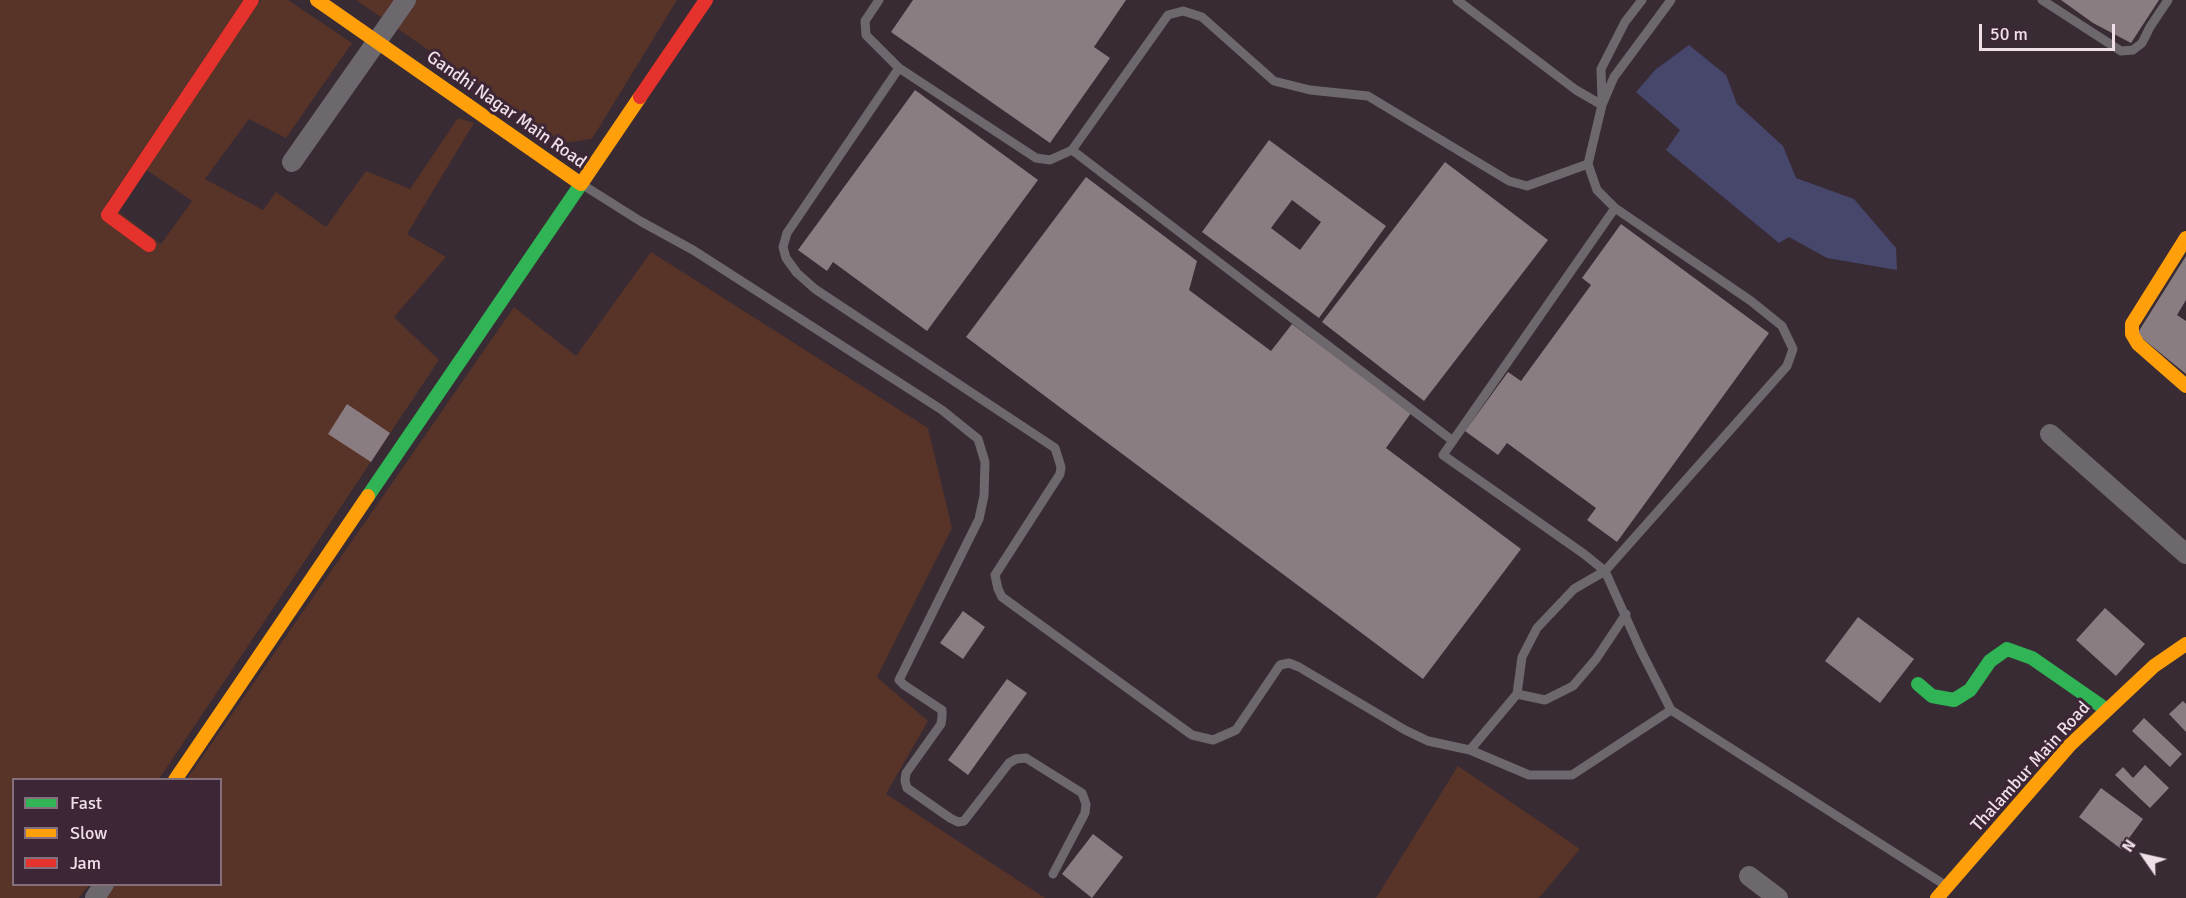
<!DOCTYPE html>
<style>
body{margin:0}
#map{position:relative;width:2186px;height:898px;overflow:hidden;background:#382b34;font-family:Signika,sans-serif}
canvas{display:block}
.legend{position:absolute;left:12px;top:778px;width:210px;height:108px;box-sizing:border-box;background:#3d2635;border:2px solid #84707d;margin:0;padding:8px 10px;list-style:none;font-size:18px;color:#eedfe8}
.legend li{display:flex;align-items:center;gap:12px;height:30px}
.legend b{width:30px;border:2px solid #84707d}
.north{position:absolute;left:2114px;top:826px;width:60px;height:60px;-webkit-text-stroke:4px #3d2635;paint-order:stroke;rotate:304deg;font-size:16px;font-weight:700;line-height:24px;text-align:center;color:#eedfe8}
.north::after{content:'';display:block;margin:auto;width:21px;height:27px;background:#eedfe8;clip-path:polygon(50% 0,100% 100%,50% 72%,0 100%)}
.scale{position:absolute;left:1979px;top:24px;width:136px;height:27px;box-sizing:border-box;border:3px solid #eedfe8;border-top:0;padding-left:8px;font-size:18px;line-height:21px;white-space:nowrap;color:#eedfe8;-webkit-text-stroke:4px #3d2635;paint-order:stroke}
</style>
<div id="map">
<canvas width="2186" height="898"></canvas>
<ul class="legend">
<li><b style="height:8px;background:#30b455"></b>Fast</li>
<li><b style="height:8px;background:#ff9f0a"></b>Slow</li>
<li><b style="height:8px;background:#e5322d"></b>Jam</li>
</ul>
<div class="north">N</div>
<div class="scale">50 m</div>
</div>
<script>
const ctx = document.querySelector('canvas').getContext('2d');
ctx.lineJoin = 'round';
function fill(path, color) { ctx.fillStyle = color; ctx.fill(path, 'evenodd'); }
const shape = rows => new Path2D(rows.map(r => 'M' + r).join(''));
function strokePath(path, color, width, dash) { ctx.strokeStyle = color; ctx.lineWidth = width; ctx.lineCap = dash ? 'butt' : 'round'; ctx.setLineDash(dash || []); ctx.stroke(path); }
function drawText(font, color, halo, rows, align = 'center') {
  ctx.font = font + ' Signika,sans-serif'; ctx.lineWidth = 6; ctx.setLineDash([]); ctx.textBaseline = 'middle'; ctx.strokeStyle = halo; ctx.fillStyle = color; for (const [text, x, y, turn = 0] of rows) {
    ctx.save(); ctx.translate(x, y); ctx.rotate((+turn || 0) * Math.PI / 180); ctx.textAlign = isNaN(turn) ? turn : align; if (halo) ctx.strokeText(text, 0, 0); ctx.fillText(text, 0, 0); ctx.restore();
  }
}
const green = shape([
 [0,0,244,0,107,203,161,244,192,201,145,169,261,0,288,0,352,43,286,138,249,119,205,179,263,210,276,192,326,227,366,171,410,189,458,118,474,123,407,234,446,257,394,317,439,360,159,779,14,780,14,884,89,885,79,898,0,898],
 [356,0,677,0,592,139,563,143],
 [651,252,928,428,952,528,877,677,928,721,886,794,1045,898,106,898,115,885,220,884,220,780,187,779,514,307,576,356],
 [1458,766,1580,849,1539,898,1376,898]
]);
const water = shape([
 [1689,45,1726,75,1737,104,1783,146,1796,178,1854,199,1896,248,1897,270,1827,258,1789,237,1779,243,1666,150,1680,130,1636,92,1655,70]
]);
const building = shape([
 [913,0,1126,0,1094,47,1110,58,1050,143,891,32],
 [2061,0,2159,0,2131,43,2093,23],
 [915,90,1038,180,927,331,833,262,827,271,798,250],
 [1269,140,1386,226,1319,318,1202,232],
 [1292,200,1321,222,1300,250,1271,228],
 [1445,162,1548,240,1424,401,1322,322],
 [1086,177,1197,261,1189,290,1271,351,1292,324,1411,413,1386,448,1521,549,1423,679,966,337],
 [1621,224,1769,333,1617,542,1587,520,1596,508,1507,443,1498,455,1465,431,1508,372,1521,381,1591,285,1582,278],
 [2186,256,2186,300,2177,315,2186,321,2186,374,2137,334],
 [347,404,390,433,371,462,328,434],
 [2105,608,2145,644,2116,676,2076,640],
 [963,611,985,627,963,659,940,643],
 [1858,617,1914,659,1880,703,1825,661],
 [1007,679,1027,693,968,775,948,760],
 [2183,701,2186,704,2186,732,2169,714],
 [2144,718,2182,754,2170,767,2132,731],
 [2145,765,2169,788,2150,808,2115,775,2123,767,2133,778],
 [2101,788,2143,819,2121,849,2079,817],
 [1093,834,1123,857,1092,898,1062,874]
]);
const lane = shape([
 [879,0,865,21,866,35,899,68,1036,158,1050,160,1072,150,1453,441],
 [1457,0,1576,90,1602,105],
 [2042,0,2121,51,2133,50,2142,43,2150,27,2168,0],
 [899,68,787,233,783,247,786,258,797,273,815,289,1055,448,1061,467,1060,474,995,575,998,589,1002,597,1192,735,1213,740,1236,730,1280,665,1289,663,1299,667,1405,730,1428,741,1470,750,1529,775,1572,775,1671,710],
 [1602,100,1601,69,1625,22,1642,0],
 [1072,150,1168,15,1183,11,1202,17,1274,81,1310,90,1368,96,1509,181,1527,186,1588,164],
 [583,185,640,221,693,250,942,410,978,439,985,462,984,496,979,519,899,680,904,685,942,710,942,717,941,724,906,773,905,781,907,788,950,818,958,822,964,821,1009,763,1016,759,1026,758,1082,793,1086,804,1085,813,1053,874],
 [1615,208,1443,455,1584,554,1605,571,1787,366,1793,349,1782,326,1751,301,1615,208,1597,190,1588,164,1602,105,1614,77,1671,0],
 [1517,694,1545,700,1573,686,1596,659,1626,614],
 [1470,750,1517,694,1522,657,1537,628,1574,589,1605,571,1641,651,1671,710,1945,885]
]);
const street = shape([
 [292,162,406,0],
 [2050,434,2186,554],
 [1749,876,1778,898],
 [95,898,104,884]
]);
const fast = shape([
 [368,496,581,184],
 [1918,684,1932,696,1954,700,1970,690,1990,661,2007,649,2032,658,2107,710]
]);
const slow = shape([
 [317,0,581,184,640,97],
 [2186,238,2132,324,2132,334,2138,344,2186,386],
 [175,780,368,496],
 [1937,898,2070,745,2154,666,2186,644]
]);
const jam = shape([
 [640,97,706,0],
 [149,245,108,215,252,0]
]);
const streetNames = [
 ["Gandhi Nagar Main Road",506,110,35],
 ["Thalambur Main Road",2031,767,-48]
];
fill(green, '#573328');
fill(water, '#47466b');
fill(building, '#897d82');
strokePath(lane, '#6d676e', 9);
strokePath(street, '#6d676e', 20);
strokePath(fast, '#30b455', 14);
strokePath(slow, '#ff9f0a', 14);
strokePath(jam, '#e5322d', 14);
drawText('18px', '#eedfe8', '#3d2635', streetNames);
</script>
